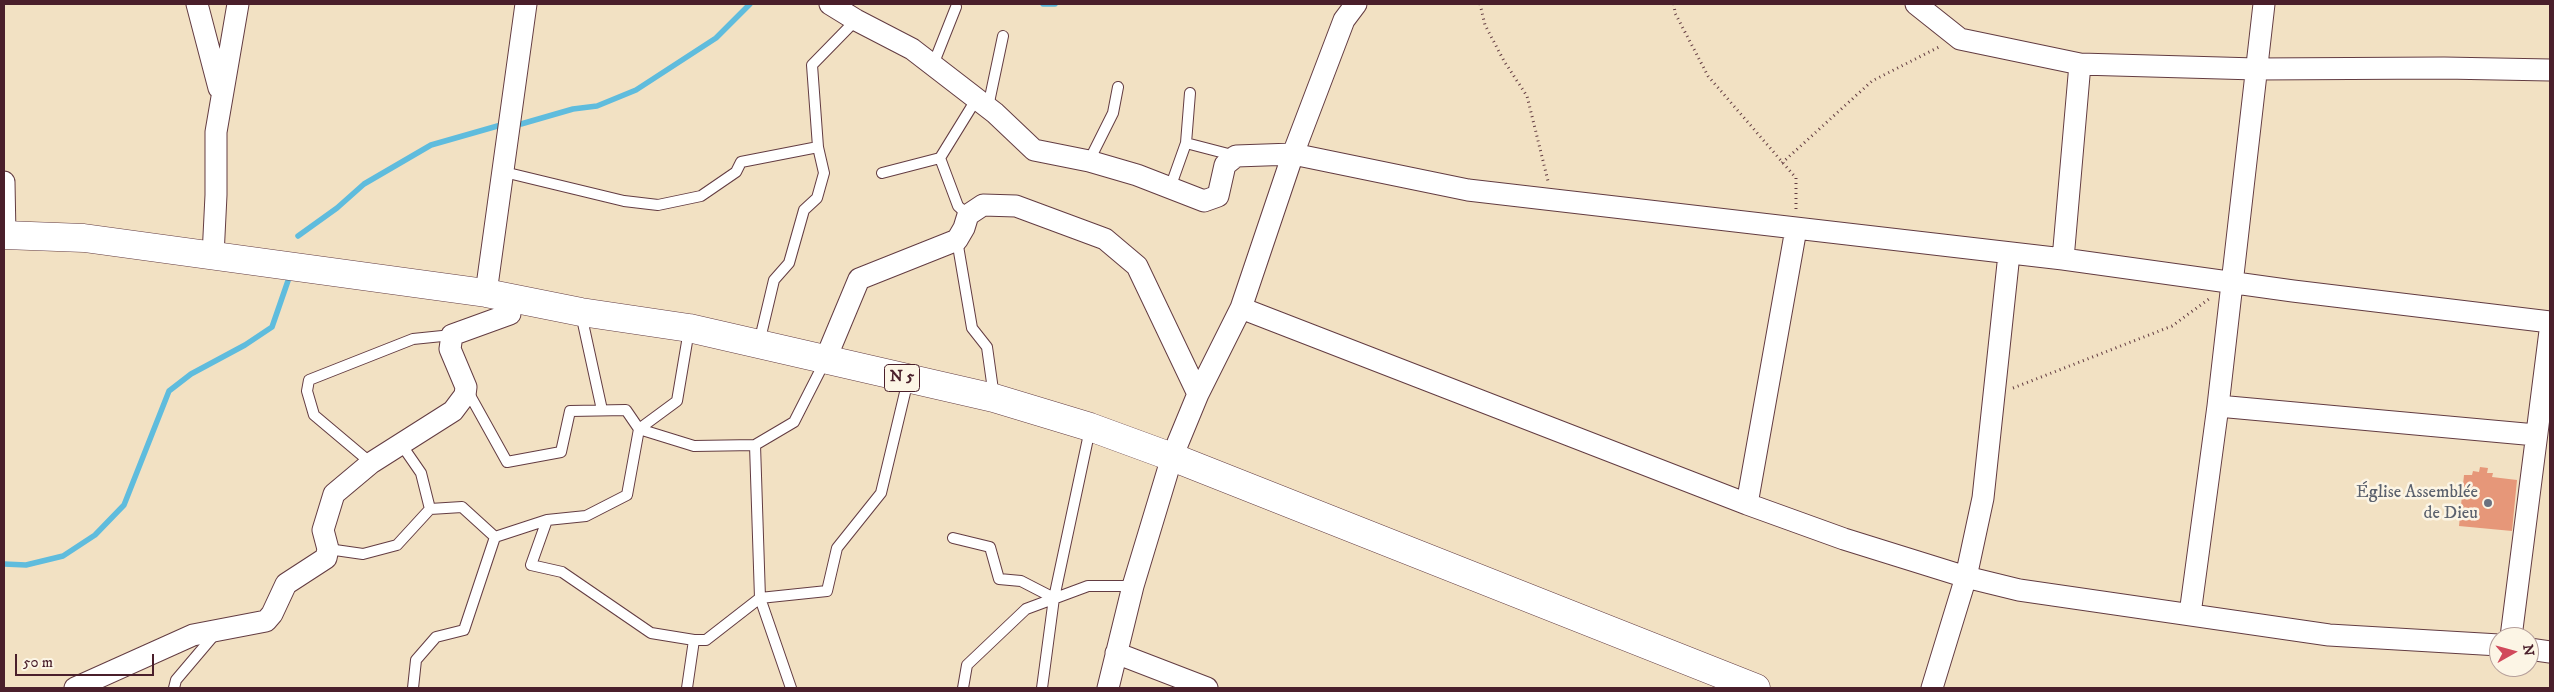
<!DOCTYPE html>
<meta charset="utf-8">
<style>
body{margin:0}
#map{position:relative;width:2554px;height:692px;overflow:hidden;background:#f2e1c3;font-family:"IM FELL DW Pica",serif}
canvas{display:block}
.frame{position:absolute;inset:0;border:5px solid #4a1f2b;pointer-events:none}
.north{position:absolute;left:2489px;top:627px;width:50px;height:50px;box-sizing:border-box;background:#fcf5e5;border:1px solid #b59f9b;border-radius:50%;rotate:83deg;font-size:14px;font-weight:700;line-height:20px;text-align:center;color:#4a1f2b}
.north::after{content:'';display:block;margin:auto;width:18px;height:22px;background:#d1495b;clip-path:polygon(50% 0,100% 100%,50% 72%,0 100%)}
.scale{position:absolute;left:15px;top:654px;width:139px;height:22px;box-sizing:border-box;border:2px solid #4a1f2b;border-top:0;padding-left:6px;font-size:15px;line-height:18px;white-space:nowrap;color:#4a1f2b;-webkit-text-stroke:4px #fcf5e5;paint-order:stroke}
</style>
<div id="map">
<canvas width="2554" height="692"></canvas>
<div class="frame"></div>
<div class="north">N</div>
<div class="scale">50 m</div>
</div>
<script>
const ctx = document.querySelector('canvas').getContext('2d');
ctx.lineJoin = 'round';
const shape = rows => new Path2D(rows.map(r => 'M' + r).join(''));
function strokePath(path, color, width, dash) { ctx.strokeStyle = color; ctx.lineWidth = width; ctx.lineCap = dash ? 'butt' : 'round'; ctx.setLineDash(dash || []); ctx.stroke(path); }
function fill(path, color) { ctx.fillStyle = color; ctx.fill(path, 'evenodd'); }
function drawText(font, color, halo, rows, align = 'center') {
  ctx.font = font + ' "IM FELL DW Pica",serif'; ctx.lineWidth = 5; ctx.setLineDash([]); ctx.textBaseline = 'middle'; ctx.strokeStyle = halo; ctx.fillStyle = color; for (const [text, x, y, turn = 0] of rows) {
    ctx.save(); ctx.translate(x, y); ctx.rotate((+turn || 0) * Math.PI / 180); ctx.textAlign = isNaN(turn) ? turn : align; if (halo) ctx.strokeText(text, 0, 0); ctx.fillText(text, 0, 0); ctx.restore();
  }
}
const stream = shape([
 [1043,4,1055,4],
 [521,124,573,109,597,106,636,90,716,38,750,4],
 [298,236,337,208,364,184,431,145,501,125],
 [4,564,26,565,63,556,95,535,124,505,169,391,191,374,245,345,272,327,290,275]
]);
const building = shape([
 [2480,467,2488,468,2487,473,2493,473,2492,477,2517,480,2512,531,2459,526,2464,475,2472,475,2473,471,2479,472]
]);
const path = shape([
 [1480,4,1485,25,1504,61,1527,96,1548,181],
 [1674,4,1675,13,1708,76,1796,178,1796,210],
 [1782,163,1872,81,1939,47],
 [2013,388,2172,326,2209,299]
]);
const lane = shape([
 [933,65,956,7],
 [988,107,1003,36],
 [1186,143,1236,156],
 [1089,161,1113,113,1118,87],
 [504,172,624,201,658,205,701,196,736,172,741,162,818,147],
 [882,173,940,158],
 [1170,188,1186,143,1190,93],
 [968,215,958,206,940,158,977,98],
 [957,240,972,328,987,347,994,397],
 [581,314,602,410],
 [759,343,774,280,789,263,804,210,817,198,824,173,818,147,812,65,856,20],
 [467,390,507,462,561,452,570,411,626,410,639,429,694,446,755,445,794,422,825,361],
 [401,444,421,473,430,509],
 [755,445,760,598,791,688],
 [371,463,314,415,307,391,309,380,413,339,452,335],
 [547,520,531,565,562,572,651,633,694,640],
 [495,537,547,520,586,516,627,495,639,429,677,401,689,330],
 [953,538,990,547,999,579,1021,581,1054,598],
 [328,549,363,554,397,545,430,509,462,507,495,537,464,630,436,637,416,660,413,688],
 [174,688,176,680,215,634],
 [687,688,694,640,706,640,760,598,827,591,837,548,881,493,908,380],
 [963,688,967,665,1026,609,1088,586,1133,586],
 [1042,688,1054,598,1090,429]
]);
const street = shape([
 [197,4,219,88],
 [830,4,856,20,912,49,995,113,1034,150,1089,161,1137,175,1204,201,1218,196,1225,165,1236,156,1293,154,1468,190,2063,259,2293,291,2550,322],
 [1916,4,1960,39,2080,64,2256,69,2444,68,2550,70],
 [4,182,5,235],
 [213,256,216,195,216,132,238,4],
 [2063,259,2080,64],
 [486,293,526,4],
 [1241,308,1747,504,1844,539,1966,577,2019,590,2329,635,2499,645],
 [826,358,859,279,957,240,964,228,968,215,983,205,1016,206,1105,239,1137,266,1198,394],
 [2218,406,2536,435],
 [1747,504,1796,229],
 [2190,614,2218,406,2264,4],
 [2511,637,2550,331],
 [2529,649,2550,652],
 [1116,653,1207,688],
 [75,688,193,635,266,621,272,614,286,584,326,558,328,549,323,530,334,494,371,463,453,411,465,395,466,387,450,349,452,335,510,314,508,297],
 [1108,688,1133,586,1172,457,1198,394,1241,308,1293,154,1344,20,1356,4],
 [1932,688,1966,577,1983,498,2009,254]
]);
const highway = shape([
 [4,235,84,238,486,293,581,312,689,328,994,398,1090,427,1172,457,1756,688]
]);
const markers = [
 [2488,503,5,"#6b7280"]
];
const shields = [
 [902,378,35]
];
const shieldNames = [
 ["N 5",902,378]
];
const worshipNames = [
 ["Église Assemblée",2478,493],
 ["de Dieu",2478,514]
];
strokePath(stream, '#5fbcdd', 5.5);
fill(building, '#e69779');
strokePath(lane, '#633c42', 12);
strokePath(street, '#633c42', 23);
strokePath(highway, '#633c42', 29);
strokePath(path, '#633c42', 3, [1, 4]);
strokePath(lane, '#fff', 10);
strokePath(street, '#fff', 21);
strokePath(highway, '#fff', 28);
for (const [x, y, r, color] of markers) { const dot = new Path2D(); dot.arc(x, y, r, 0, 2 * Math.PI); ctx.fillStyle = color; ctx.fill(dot); strokePath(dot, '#fcf5e5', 2); }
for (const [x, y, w] of shields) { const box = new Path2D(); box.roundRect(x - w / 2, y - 13.5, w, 27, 4); ctx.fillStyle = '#fcf5e5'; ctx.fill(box); strokePath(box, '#4a1f2b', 1); }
drawText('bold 16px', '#4a1f2b', null, shieldNames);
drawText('18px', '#5b616d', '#fcf5e5', worshipNames, 'right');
</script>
